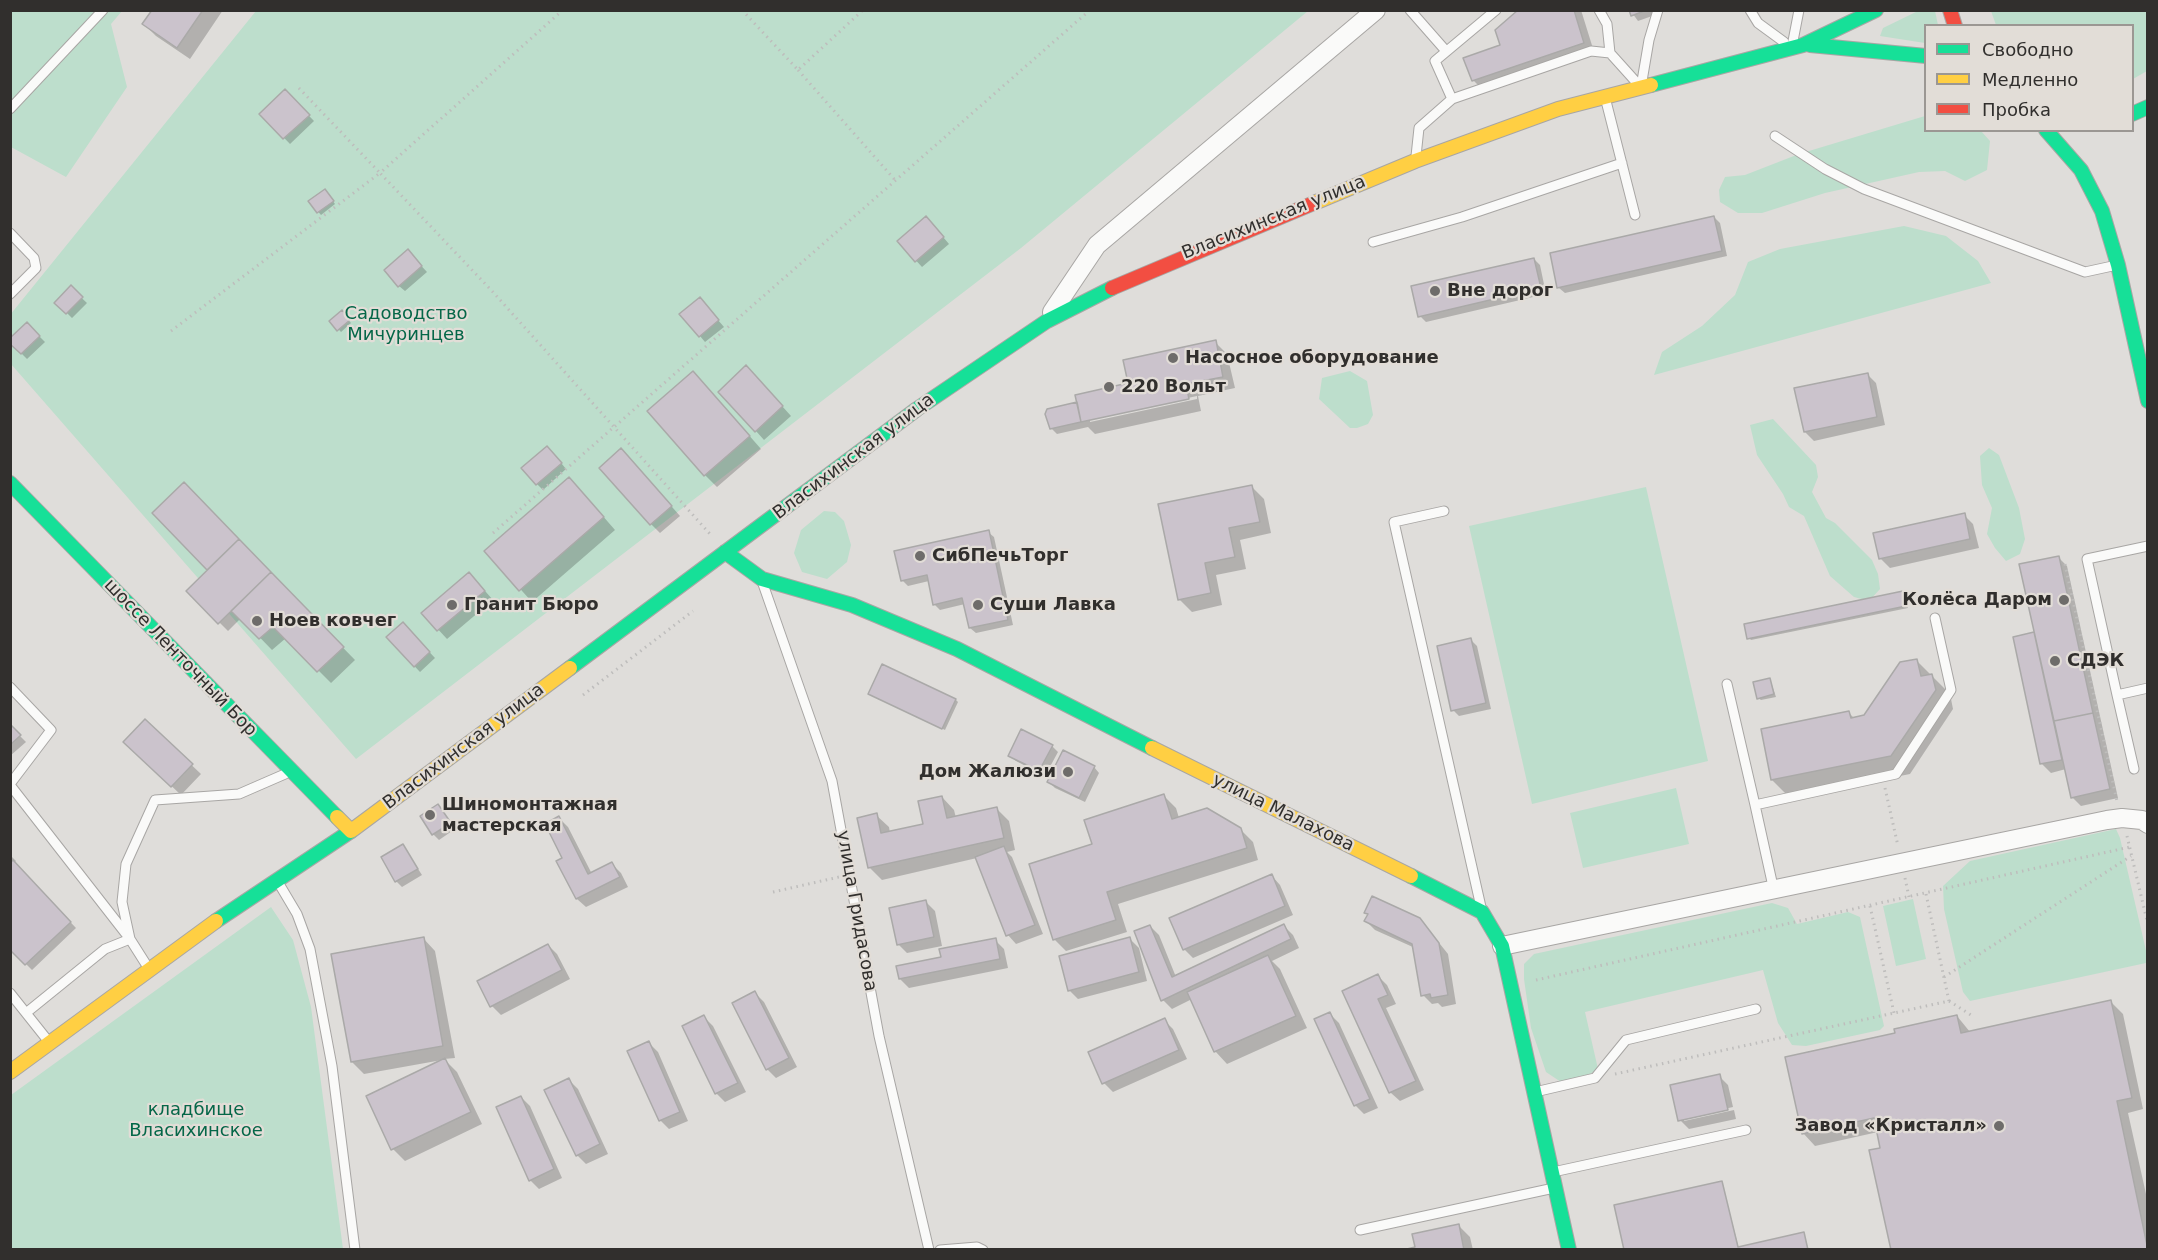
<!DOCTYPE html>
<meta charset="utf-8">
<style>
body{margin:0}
#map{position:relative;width:2158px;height:1260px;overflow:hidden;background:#dfddda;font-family:"DejaVu Sans",sans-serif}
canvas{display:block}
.frame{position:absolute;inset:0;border:12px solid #312f2d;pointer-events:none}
.legend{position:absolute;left:1924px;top:24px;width:210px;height:108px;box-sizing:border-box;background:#e2ddd7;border:2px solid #9b9793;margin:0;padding:8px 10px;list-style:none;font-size:18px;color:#312f2d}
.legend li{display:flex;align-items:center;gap:12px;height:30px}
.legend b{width:30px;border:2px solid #9b9793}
</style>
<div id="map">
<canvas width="2158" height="1260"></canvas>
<div class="frame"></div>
<ul class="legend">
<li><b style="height:8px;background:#16e098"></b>Свободно</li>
<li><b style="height:8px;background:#ffcf43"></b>Медленно</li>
<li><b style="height:8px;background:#f24e42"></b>Пробка</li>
</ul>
</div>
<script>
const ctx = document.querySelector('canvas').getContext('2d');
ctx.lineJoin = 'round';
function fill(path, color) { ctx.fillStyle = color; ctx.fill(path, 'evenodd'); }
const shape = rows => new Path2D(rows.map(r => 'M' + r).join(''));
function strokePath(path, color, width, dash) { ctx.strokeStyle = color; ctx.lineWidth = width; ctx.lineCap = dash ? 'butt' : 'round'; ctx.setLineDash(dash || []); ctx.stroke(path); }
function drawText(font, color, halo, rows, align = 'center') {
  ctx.font = font + ' "DejaVu Sans",sans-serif'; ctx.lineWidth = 4.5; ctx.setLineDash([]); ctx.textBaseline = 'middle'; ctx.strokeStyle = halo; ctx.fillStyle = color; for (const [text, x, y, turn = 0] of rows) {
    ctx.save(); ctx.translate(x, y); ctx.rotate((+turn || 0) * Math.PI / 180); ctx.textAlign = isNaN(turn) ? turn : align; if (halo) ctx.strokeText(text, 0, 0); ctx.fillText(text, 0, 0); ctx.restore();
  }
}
const green = shape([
 [10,11,122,11,111,24,127,87,66,177,11,147],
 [256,11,1308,11,1021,248,356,759,11,364,10,315],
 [1918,11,1935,11,1938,25,1926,26,1925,43,1880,36,1883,28],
 [1991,11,2147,11,2147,71,2133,79,2132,26,1996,25],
 [1925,116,1926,130,1981,131,1990,141,1987,170,1965,181,1945,171,1919,172,1825,193,1762,213,1738,213,1720,202,1719,190,1725,177,1745,175,1799,154],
 [1904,226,1946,236,1978,261,1991,283,1654,375,1662,352,1702,326,1735,295,1748,262,1780,249],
 [1350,371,1367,381,1373,415,1368,424,1357,428,1350,428,1319,399,1322,378],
 [1773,419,1816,465,1818,477,1812,492,1826,518,1835,523,1872,560,1878,574,1880,589,1869,601,1854,597,1830,576,1804,516,1789,507,1783,494,1757,455,1750,425],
 [1989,448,1999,455,2019,508,2025,539,2020,554,2006,561,1995,548,1987,534,1992,508,1982,485,1980,456],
 [1646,487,1708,761,1532,804,1469,526],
 [824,511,835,512,844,521,851,545,847,562,827,579,802,572,794,553,801,530],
 [1676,788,1689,844,1583,868,1570,813],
 [2116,829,2120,838,2147,955,2146,963,1970,1001,1963,992,1944,909,1943,886,1970,861],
 [1913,899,1926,959,1896,966,1883,906],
 [1772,903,1788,908,1797,924,1848,912,1860,917,1884,1026,1880,1030,1806,1046,1792,1045,1778,1023,1763,970,1585,1012,1598,1069,1585,1077,1561,1082,1546,1072,1531,1028,1524,979,1524,964,1534,954],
 [271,907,293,940,311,1007,343,1249,11,1249,11,1095]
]);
const shadow = shape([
 [153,10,223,10,190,59,156,36,144,24],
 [1520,10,1581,10,1595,55,1485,92,1473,80,1502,45],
 [1630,10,1653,10,1655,15,1638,21],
 [285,91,314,121,290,144,261,114],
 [327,193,335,204,321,215,310,202],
 [1714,217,1720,223,1727,256,1565,293,1559,288],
 [932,224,949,244,922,267,899,242],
 [413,257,427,272,405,291,399,286],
 [1534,259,1540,265,1546,294,1426,322,1420,316],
 [71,288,87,303,72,318,57,303],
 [705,305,724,327,705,342,700,336],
 [341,312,351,323,341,332,331,321],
 [27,324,45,342,27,359,10,342],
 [1215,342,1227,354,1235,388,1198,396,1201,411,1095,434,1088,427,1057,434,1051,428,1079,403,1130,385],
 [1197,396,1197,399,1090,422,1090,419],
 [1867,374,1876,383,1885,425,1814,441,1805,432],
 [755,376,791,416,764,440,756,431],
 [705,385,761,449,717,487,705,475],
 [553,453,566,469,543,490,537,484],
 [630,459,680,516,660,533,651,524],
 [184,485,355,660,331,683,286,638,272,650,241,618,228,631,188,591,210,570,155,513],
 [1252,487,1264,499,1271,533,1240,540,1246,569,1216,575,1222,605,1192,612,1179,599],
 [581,491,615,530,532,602,486,551],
 [1964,515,1973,524,1979,548,1890,568,1881,559],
 [988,532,994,537,1013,625,976,633,970,628,965,604,940,610,934,604,929,581,908,586,902,580],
 [2058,557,2067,566,2118,798,2081,806,2072,797,2066,769,2051,773,2042,764,2014,638,2036,633],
 [478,583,493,600,447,639,423,613],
 [1903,593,1908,608,1751,640,1749,638],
 [403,624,435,658,420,672,388,638],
 [1471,640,1477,646,1491,709,1459,716,1453,710],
 [1916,660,1950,694,1953,709,1910,774,1790,798,1772,780,1849,713,1855,719,1865,717],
 [1770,679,1776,697,1761,700,1758,698],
 [870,694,956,700,958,702,945,730],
 [145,721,201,774,181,795,125,742],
 [10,726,26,742,10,756],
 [1052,746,1058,752,1045,776,1016,761,1010,755],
 [1094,767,1099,773,1085,802,1055,788,1049,782],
 [1164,796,1176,808,1179,818,1240,829,1253,842,1258,860,1118,904,1127,932,1066,951,1054,939],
 [942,797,954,810,956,818,997,809,1009,821,1015,850,1007,852,1012,857,1043,934,1016,944,1008,935,977,858,882,880,870,868,876,815,889,827,890,833,925,825],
 [438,806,455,829,439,840,433,834],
 [559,818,568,827,592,874,612,864,621,873,628,887,586,907,577,899,564,858],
 [403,846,422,875,402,887,396,881],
 [10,855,16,861,14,863,76,928,32,970,10,948],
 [1272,876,1280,885,1293,915,1193,958,1184,949],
 [926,902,935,911,942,946,907,953,898,944],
 [1366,912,1419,919,1428,929,1448,954,1456,1004,1442,1007,1438,1003,1432,1004,1423,995,1415,948,1375,930,1366,921,1369,915],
 [1150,926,1159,935,1176,977,1284,926,1293,935,1299,948,1272,961,1280,969,1307,1028,1227,1064,1215,1051,1192,999,1172,1009,1163,1000],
 [423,938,435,951,455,1058,444,1059,457,1072,482,1124,405,1161,393,1149,442,1060,364,1074,352,1062],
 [1130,939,1139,948,1147,981,1078,999,1069,990],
 [995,940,1004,949,1008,968,909,988,900,979],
 [548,945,557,954,570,979,501,1015,492,1006,479,982],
 [1378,976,1387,985,1396,1004,1386,1008,1424,1090,1400,1101,1391,1093,1344,992],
 [755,993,764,1002,797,1067,776,1078,767,1069],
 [2111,1002,2123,1014,2143,1109,2128,1113,2148,1203,2148,1250,1882,1149,1878,1132,1815,1146,1803,1133,1896,1035,1957,1016,1970,1032],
 [1330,1014,1339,1023,1378,1108,1364,1114,1355,1105],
 [704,1017,713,1026,746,1092,725,1102,716,1093],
 [1164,1020,1173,1029,1187,1059,1113,1092,1104,1083],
 [649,1043,658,1052,688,1121,669,1129,660,1120],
 [1719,1076,1728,1085,1733,1107,1684,1118,1684,1121,1734,1110,1736,1119,1689,1129,1680,1120],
 [569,1080,578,1089,608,1154,586,1164,577,1155],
 [521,1097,530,1106,562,1178,539,1189,530,1180],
 [1722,1182,1739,1249,1803,1234,1809,1250,1625,1250],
 [1458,1225,1470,1237,1473,1250,1410,1250]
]);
const building = shape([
 [152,10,203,10,177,48,142,24,152,10],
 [1518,10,1574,10,1584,43,1472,81,1463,58,1500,45,1495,30,1518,10],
 [1629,10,1647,10,1631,16,1629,10],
 [285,89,310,115,283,139,259,114,285,89],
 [325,189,334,201,317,213,308,201,325,189],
 [926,216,944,237,915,262,897,241,926,216],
 [1714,216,1722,251,1557,288,1550,253,1714,216],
 [408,249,422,266,398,287,384,270,408,249],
 [1534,258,1541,288,1418,317,1411,286,1534,258],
 [71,285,83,297,66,314,54,303,71,285],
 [700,297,719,320,699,337,679,314,700,297],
 [342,310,350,320,337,331,329,321,342,310],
 [27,322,40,336,21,354,10,344,10,338,27,322],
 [1216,340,1223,377,1186,384,1189,399,1081,422,1075,395,1128,383,1123,360,1216,340],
 [746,365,783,406,755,432,718,392,746,365],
 [693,371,750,436,704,476,647,411,693,371],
 [1868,373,1877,417,1804,432,1794,388,1868,373],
 [1077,402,1081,422,1050,429,1045,414,1047,409,1077,402],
 [547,446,562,463,536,485,521,468,547,446],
 [621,448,672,506,650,525,599,468,621,448],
 [569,477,604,517,519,591,484,551,569,477],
 [184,482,239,539,207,570,152,513,184,482],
 [1252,485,1260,522,1229,528,1235,557,1205,563,1211,593,1178,600,1158,504,1252,485],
 [1965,513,1970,539,1879,559,1873,533,1965,513],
 [989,530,1008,620,969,628,962,598,933,605,927,575,901,581,894,551,989,530],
 [239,539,271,572,218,624,186,591,239,539],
 [2059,556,2093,713,2054,721,2019,564,2059,556],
 [271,572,344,647,317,672,273,627,259,639,231,611,271,572],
 [469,572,485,591,437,631,421,613,469,572],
 [1903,591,1906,606,1747,639,1744,624,1903,591],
 [403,622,430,652,414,667,386,637,403,622],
 [2034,632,2062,760,2040,764,2013,637,2034,632],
 [1471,638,1486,703,1451,711,1437,646,1471,638],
 [1917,659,1921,676,1932,674,1936,690,1891,756,1771,780,1761,729,1849,711,1851,718,1864,715,1900,662,1917,659],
 [882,664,956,699,942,729,868,694,882,664],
 [1770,678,1774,694,1757,699,1753,682,1770,678],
 [2093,713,2110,789,2071,798,2054,721,2093,713],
 [145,719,193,764,171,787,123,742,145,719],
 [10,724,21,735,10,745,10,724],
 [1021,729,1053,745,1039,771,1008,756,1021,729],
 [1063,750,1095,766,1079,798,1047,782,1063,750],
 [1164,794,1172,819,1207,808,1241,828,1247,848,1107,892,1116,920,1053,940,1029,864,1092,844,1084,820,1164,794],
 [942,796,947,818,997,807,1004,838,868,868,857,818,877,813,881,833,923,824,918,801,942,796],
 [438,804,451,823,432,835,420,816,438,804],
 [559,816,588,874,612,862,620,877,576,899,556,861,562,858,545,824,559,816],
 [403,844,418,869,395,882,381,857,403,844],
 [1004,846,1035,925,1006,936,975,857,1004,846],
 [13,860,71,922,25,965,10,950,10,863,13,860],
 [1272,874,1285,906,1183,950,1169,918,1272,874],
 [1372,896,1420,918,1439,943,1448,995,1431,998,1430,994,1421,996,1412,944,1364,921,1368,914,1364,913,1372,896],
 [926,900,934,937,897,945,889,908,926,900],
 [1284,924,1291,939,1161,1001,1134,931,1150,925,1172,977,1284,924],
 [424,937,443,1046,351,1062,331,954,424,937],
 [1130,937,1139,972,1068,991,1059,956,1130,937],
 [996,938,1000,959,899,979,896,966,941,957,939,949,996,938],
 [548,944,562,970,490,1007,477,981,548,944],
 [1268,955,1296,1016,1214,1052,1187,992,1268,955],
 [1378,974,1388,995,1378,999,1416,1081,1389,1093,1342,991,1378,974],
 [755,991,789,1058,766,1070,732,1003,755,991],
 [2111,1000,2132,1098,2117,1101,2148,1250,1891,1250,1869,1150,1880,1148,1874,1118,1802,1134,1785,1057,1895,1033,1894,1029,1957,1015,1961,1033,2111,1000],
 [1330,1012,1370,1099,1354,1106,1314,1019,1330,1012],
 [704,1015,738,1083,715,1094,682,1026,704,1015],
 [1165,1018,1179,1050,1102,1084,1088,1052,1165,1018],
 [649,1041,680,1112,659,1121,627,1051,649,1041],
 [445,1058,471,1112,391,1150,366,1096,445,1058],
 [1720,1074,1728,1110,1678,1121,1670,1085,1720,1074],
 [569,1078,600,1144,576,1156,544,1090,569,1078],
 [521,1096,554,1169,529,1181,496,1107,521,1096],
 [1722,1181,1738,1247,1804,1232,1808,1250,1624,1250,1614,1205,1722,1181],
 [1459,1224,1464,1250,1403,1250,1415,1247,1412,1234,1459,1224]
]);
const path = shape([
 [563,10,380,173,492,291,710,534],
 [742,10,798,70,863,10],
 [798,70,895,180],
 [171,331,380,173,296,85],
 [493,533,1090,10],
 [2065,564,2117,801],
 [583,695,693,611],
 [1885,788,1898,846],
 [2127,836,2148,925],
 [1905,878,1909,897],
 [773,892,839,877],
 [1926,894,1949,1001],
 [1870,906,1894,1013],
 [1944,977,2131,856],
 [1536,980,2130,847],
 [1615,1074,1949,1001,1974,1017]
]);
const lane = shape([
 [1410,10,1446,51],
 [1599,10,1607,24,1610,53,1637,83],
 [1750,10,1758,23,1784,42],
 [1793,41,1799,10],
 [1642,81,1649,40,1658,10],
 [1452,99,1435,61,1496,10],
 [1606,101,1635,215],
 [10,109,103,10],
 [1775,136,1825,169,1864,189,2085,272,2117,265],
 [1416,156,1419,128,1452,99,1591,51,1610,53],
 [10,233,34,258,36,268,10,294],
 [1373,242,1462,217,1622,163],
 [1444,511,1394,522,1481,907],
 [2148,546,2087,559,2117,695,2148,688],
 [763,584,832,781,879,1036,929,1250],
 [1727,684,1755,805],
 [10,687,51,730,10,784],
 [2117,695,2134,769],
 [10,785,130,939,105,949,26,1013],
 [278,882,297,914,310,949,332,1066,355,1250],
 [1774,891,1755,805,1896,774,1951,690,1935,618],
 [149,969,130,939,122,902,126,864,155,800,239,794,285,774],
 [10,993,49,1042],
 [1535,1092,1595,1078,1626,1040,1756,1009],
 [1553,1172,1746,1130],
 [1360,1230,1554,1188],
 [940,1250,977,1247,983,1250]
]);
const street = shape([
 [1052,312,1097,245,1376,10],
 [1502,946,2107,820,2122,818,2142,820,2148,824]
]);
const fast = shape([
 [1810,45,1926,56],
 [1651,85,1803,45,1876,10],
 [2132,114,2148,107],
 [2046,130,2081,170,2102,211,2118,265,2148,401],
 [10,483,337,817],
 [725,552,762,579,852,605,957,649,1152,748],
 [570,668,917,409,1047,321,1112,288],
 [1411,876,1482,912,1502,946,1569,1250],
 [216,921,351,831]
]);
const slow = shape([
 [1314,203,1415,161,1558,109,1651,85],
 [1152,748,1411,876],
 [337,817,351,831,570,668],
 [10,1072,216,921]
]);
const jam = shape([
 [1950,10,1955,26],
 [1112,288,1314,203]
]);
const tram = shape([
 [2148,273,2148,302]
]);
const markers = [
 [1435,291,6,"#6e6c6a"],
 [1173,358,6,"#6e6c6a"],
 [1109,387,6,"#6e6c6a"],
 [920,556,6,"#6e6c6a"],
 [2064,600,6,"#6e6c6a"],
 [452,605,6,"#6e6c6a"],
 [978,605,6,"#6e6c6a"],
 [257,621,6,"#6e6c6a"],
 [2055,661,6,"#6e6c6a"],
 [1068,772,6,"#6e6c6a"],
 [430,815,6,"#6e6c6a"],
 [1999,1126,6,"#6e6c6a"]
];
const streetNames = [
 ["Власихинская улица",1274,218,-22],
 ["Власихинская улица",854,457,-37],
 ["шоссе Ленточный Бор",180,658,46],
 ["Власихинская улица",464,747,-37],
 ["улица Малахова",1283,813,26],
 ["улица Гридасова",856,911,80]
];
const poiNames = [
 ["Вне дорог",1447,291],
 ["Насосное оборудование",1185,358],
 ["220 Вольт",1121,387],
 ["СибПечьТорг",932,556],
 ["Колёса Даром",2052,600,"right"],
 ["Гранит Бюро",464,605],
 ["Суши Лавка",990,605],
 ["Ноев ковчег",269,621],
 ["СДЭК",2067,661],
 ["Дом Жалюзи",1056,772,"right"],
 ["Шиномонтажная",442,805],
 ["мастерская",442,826],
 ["Завод «Кристалл»",1987,1126,"right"]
];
const parkNames = [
 ["Садоводство",406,314],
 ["Мичуринцев",406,335],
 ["кладбище",196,1110],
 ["Власихинское",196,1131]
];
fill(green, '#bddecc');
fill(shadow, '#0003');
fill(building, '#cbc3cc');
strokePath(building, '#aaa9a8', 1.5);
strokePath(lane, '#a8a6a4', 11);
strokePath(street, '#a8a6a4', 20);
strokePath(fast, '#a8a6a4', 16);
strokePath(slow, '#a8a6a4', 16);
strokePath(jam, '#a8a6a4', 16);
strokePath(path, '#bebdbc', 3, [1.5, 4.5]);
strokePath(lane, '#fafaf9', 9);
strokePath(street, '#fafaf9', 18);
strokePath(fast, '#16e098', 14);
strokePath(slow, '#ffcf43', 14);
strokePath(jam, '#f24e42', 14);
strokePath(tram, '#d0cfce', 1.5);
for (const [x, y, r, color] of markers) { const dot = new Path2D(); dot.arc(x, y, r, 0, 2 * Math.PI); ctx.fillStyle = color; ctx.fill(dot); strokePath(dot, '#e2ddd7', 2); }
drawText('18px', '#312f2d', '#e2ddd7', streetNames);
drawText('bold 18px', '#312f2d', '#e2ddd7', poiNames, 'left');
drawText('18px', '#056748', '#e2ddd7', parkNames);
</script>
